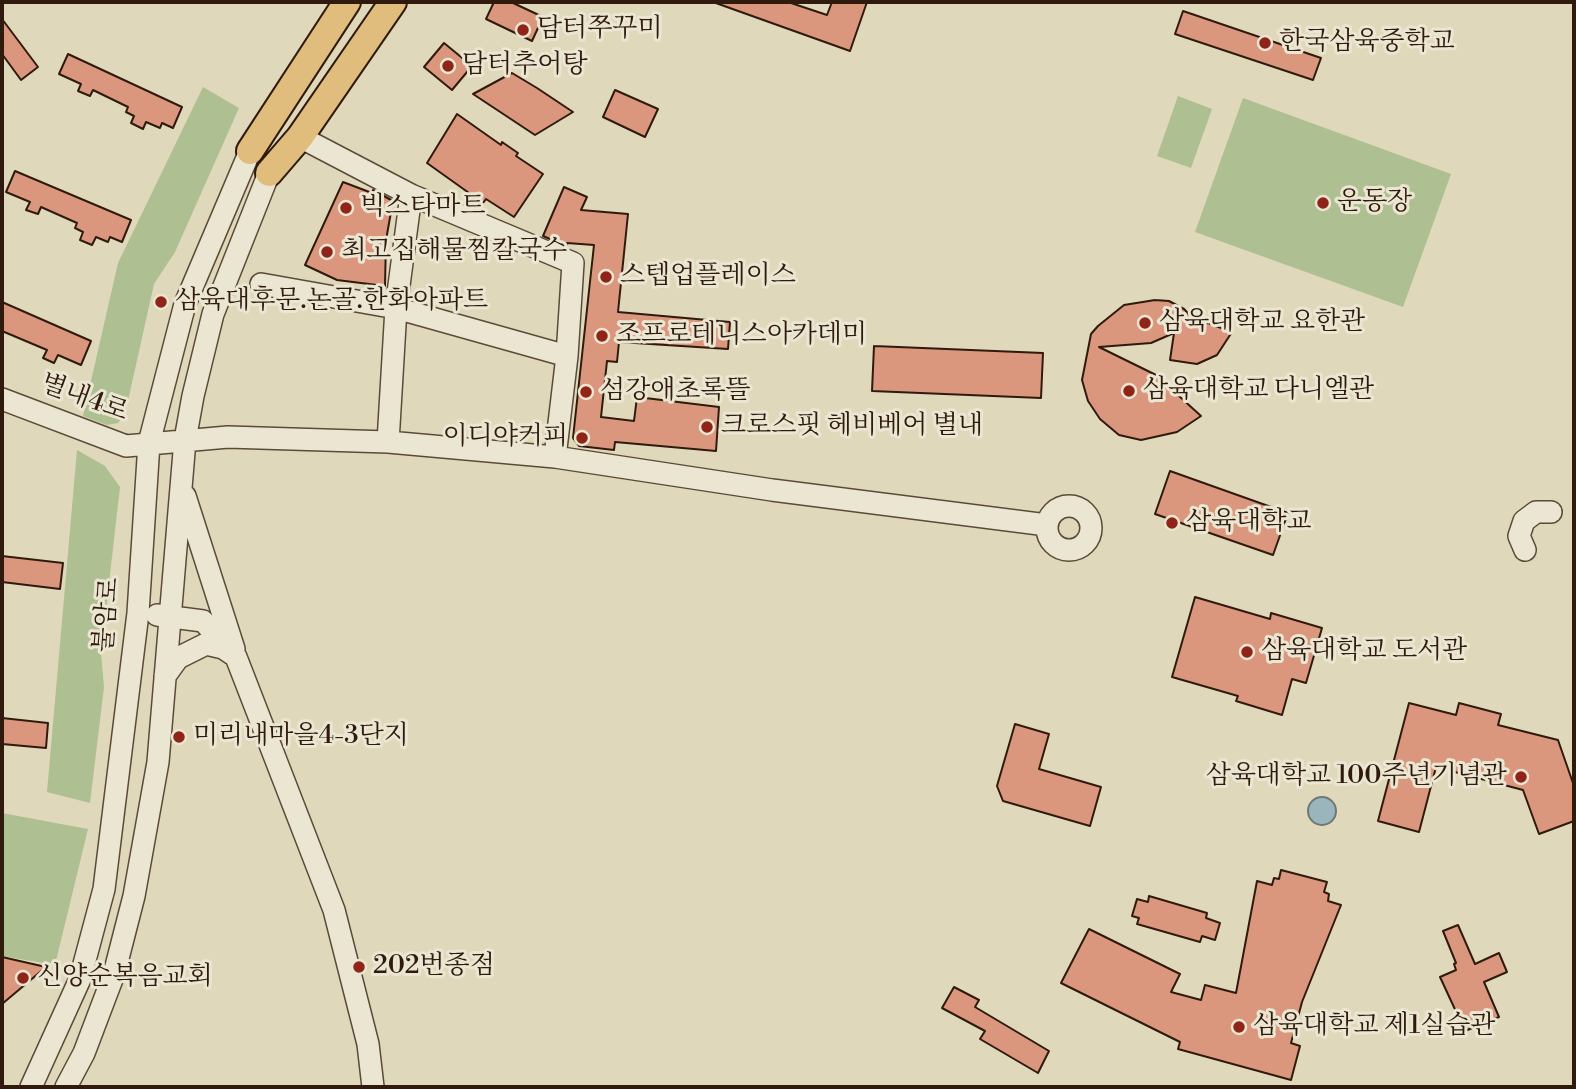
<!DOCTYPE html>
<meta charset="utf-8">
<style>
body{margin:0}
#map{position:relative;width:1576px;height:1089px;overflow:hidden;background:#e0d8ba;font-family:"Libre Bodoni",serif}
canvas{display:block}
.frame{position:absolute;inset:0;border:4px solid #2f1a0d;pointer-events:none}
</style>
<div id="map">
<canvas width="1576" height="1089"></canvas>
<div class="frame"></div>
</div>
<script>
const ctx = document.querySelector('canvas').getContext('2d');
ctx.lineJoin = 'round';
function fill(path, color) { ctx.fillStyle = color; ctx.fill(path, 'evenodd'); }
const shape = rows => new Path2D(rows.map(r => 'M' + r).join(''));
function strokePath(path, color, width, dash) { ctx.strokeStyle = color; ctx.lineWidth = width; ctx.lineCap = dash ? 'butt' : 'round'; ctx.setLineDash(dash || []); ctx.stroke(path); }
function drawText(font, color, halo, rows, align = 'center') {
  ctx.font = font + ' "Libre Bodoni","Noto Serif KR",serif'; ctx.lineWidth = 6; ctx.setLineDash([]); ctx.textBaseline = 'middle'; ctx.strokeStyle = halo; ctx.fillStyle = color; for (const [text, x, y, turn = 0] of rows) {
    ctx.save(); ctx.translate(x, y); ctx.rotate((+turn || 0) * Math.PI / 180); ctx.textAlign = isNaN(turn) ? turn : align; if (halo) ctx.strokeText(text, 0, 0); ctx.fillText(text, 0, 0); ctx.restore();
  }
}
const green = shape([
 [203,87,239,108,175,252,154,284,125,414,118,423,107,425,83,416,118,263],
 [1178,96,1212,109,1191,168,1157,156],
 [1243,98,1451,174,1403,307,1195,232],
 [77,450,105,466,120,487,101,653,104,687,90,803,47,792],
 [2,813,88,829,55,965,2,956]
]);
const water = shape([
 '1308 811a14 14 0 1 1 28 0a14 14 0 1 1-28 0Z'
]);
const building = shape([
 [494,2,511,2,543,17,532,41,486,19,494,2],
 [713,2,788,2,827,15,832,2,867,2,850,51,713,2],
 [1183,11,1321,58,1313,80,1175,34,1183,11],
 [2,19,38,67,21,80,2,54,2,19],
 [444,43,472,66,452,90,424,67,444,43],
 [68,54,182,107,173,128,162,123,160,128,146,122,143,129,131,123,134,116,126,112,128,107,93,90,90,96,78,91,81,84,59,74,68,54],
 [512,73,537,88,573,112,535,135,473,94,512,73],
 [615,90,658,109,645,137,603,117,615,90],
 [457,114,501,145,502,142,518,153,516,156,543,174,514,217,486,199,483,203,427,163,457,114],
 [15,171,131,220,122,242,110,237,108,242,96,237,92,245,80,240,83,232,75,228,77,223,41,207,38,214,26,210,30,202,6,192,15,171],
 [343,182,372,193,373,190,393,201,386,240,385,286,337,280,305,265,343,182],
 [564,187,587,197,581,210,628,214,618,312,730,322,728,349,619,342,617,362,607,361,601,417,634,421,637,397,719,407,716,451,615,442,614,450,579,446,573,438,594,245,567,243,566,246,543,236,564,187],
 [1155,300,1169,301,1184,309,1198,324,1208,323,1232,332,1217,355,1197,364,1170,360,1174,333,1151,343,1099,347,1156,375,1201,416,1177,432,1141,440,1119,435,1100,419,1088,401,1082,380,1091,334,1098,326,1124,305,1155,300],
 [2,302,91,341,81,365,58,355,54,363,43,358,47,350,2,331,2,302],
 [874,346,1043,353,1041,398,872,391,874,346],
 [1170,471,1288,513,1273,555,1155,514,1170,471],
 [2,556,63,563,60,589,2,582,2,556],
 [1195,597,1270,619,1271,613,1322,628,1306,683,1292,679,1282,715,1236,701,1238,696,1172,677,1195,597],
 [1409,703,1456,715,1459,703,1501,714,1498,725,1558,740,1574,786,1574,821,1539,834,1523,790,1436,767,1419,832,1378,821,1409,703],
 [2,718,48,723,46,748,2,744,2,718],
 [1015,724,1049,734,1039,769,1101,787,1090,826,1003,801,997,786,1015,724],
 [1281,870,1327,882,1324,892,1329,894,1328,901,1341,905,1302,1002,1291,1043,1300,1046,1291,1080,1178,1049,1180,1042,1061,983,1089,929,1180,974,1171,992,1201,1000,1205,985,1236,993,1257,881,1272,885,1274,878,1279,879,1281,870],
 [1149,896,1207,913,1206,918,1220,923,1215,940,1202,936,1200,942,1137,924,1139,918,1132,916,1137,899,1148,902,1149,896],
 [1458,925,1475,964,1499,953,1507,972,1484,982,1499,1017,1465,1031,1440,977,1456,970,1454,964,1456,963,1443,931,1458,925],
 [2,957,46,967,2,1004,2,957],
 [954,987,979,1000,975,1007,1049,1051,1038,1073,980,1039,985,1031,942,1008,954,987]
]);
const minor = shape([
 [300,137,411,195,573,263,567,356,555,457],
 [261,284,396,308,567,356],
 [2,399,126,446,228,437,388,442,555,457,772,490,1047,525],
 [388,442,396,308,411,195],
 [185,496,234,649],
 '1047 528a22 22 0 1 1 44 0a22 22 0 1 1-44 0Z',
 [1525,550,1519,536,1524,521,1536,512,1551,512],
 [157,615,203,621,236,657,334,910,368,1044,373,1087],
 [165,676,178,658,206,644,223,648,232,654],
 [31,1087,80,979,104,889,138,613,149,443,185,304,250,151],
 [66,1087,84,1053,114,974,134,896,158,762,185,440,193,396,213,314,269,173]
]);
const major = shape([
 [250,151,347,2],
 [269,173,300,137,393,2]
]);
const markers = [
 [523,30,7,"#8f2418"],
 [1265,43,7,"#8f2418"],
 [448,66,7,"#8f2418"],
 [1323,203,7,"#8f2418"],
 [346,208,7,"#8f2418"],
 [327,252,7,"#8f2418"],
 [606,277,7,"#8f2418"],
 [161,302,7,"#8f2418"],
 [1145,323,7,"#8f2418"],
 [602,336,7,"#8f2418"],
 [1129,391,7,"#8f2418"],
 [586,392,7,"#8f2418"],
 [707,427,7,"#8f2418"],
 [582,438,7,"#8f2418"],
 [1172,523,7,"#8f2418"],
 [1247,652,7,"#8f2418"],
 [179,737,7,"#8f2418"],
 [1521,777,7,"#8f2418"],
 [359,967,7,"#8f2418"],
 [23,978,7,"#8f2418"],
 [1239,1027,7,"#8f2418"]
];
const poiNames = [
 ["담터쭈꾸미",537,30],
 ["한국삼육중학교",1279,43],
 ["담터추어탕",462,66],
 ["운동장",1337,203],
 ["빅스타마트",360,208],
 ["최고집해물찜칼국수",341,252],
 ["스텝업플레이스",620,277],
 ["삼육대후문.논골.한화아파트",175,302],
 ["삼육대학교 요한관",1159,323],
 ["조프로테니스아카데미",616,336],
 ["삼육대학교 다니엘관",1143,391],
 ["섬강애초록뜰",600,392],
 ["크로스핏 헤비베어 별내",721,427],
 ["이디야커피",568,438,"right"],
 ["삼육대학교",1186,523],
 ["삼육대학교 도서관",1261,652],
 ["미리내마을4-3단지",193,737],
 ["삼육대학교 100주년기념관",1507,777,"right"],
 ["202번종점",373,967],
 ["신양순복음교회",37,978],
 ["삼육대학교 제1실습관",1253,1027]
];
const streetNames = [
 ["별내4로",84,399,20],
 ["불암로",108,615,-85]
];
fill(green, '#aebf92');
fill(water, '#9ab6bc');
strokePath(water, '#6f7876', 2);
fill(building, '#da977e');
strokePath(building, '#2f1a0d', 2);
strokePath(minor, '#5b4a38', 24);
strokePath(major, '#2f1a0d', 30);
strokePath(minor, '#ebe6d2', 21);
strokePath(major, '#e0bc7d', 26);
for (const [x, y, r, color] of markers) { const dot = new Path2D(); dot.arc(x, y, r, 0, 2 * Math.PI); ctx.fillStyle = color; ctx.fill(dot); strokePath(dot, '#ebe6d2', 2.5); }
drawText('26px', '#2f1a0d', '#ebe6d2', poiNames, 'left');
drawText('26px', '#2f1a0d', '#ebe6d2', streetNames);
</script>
